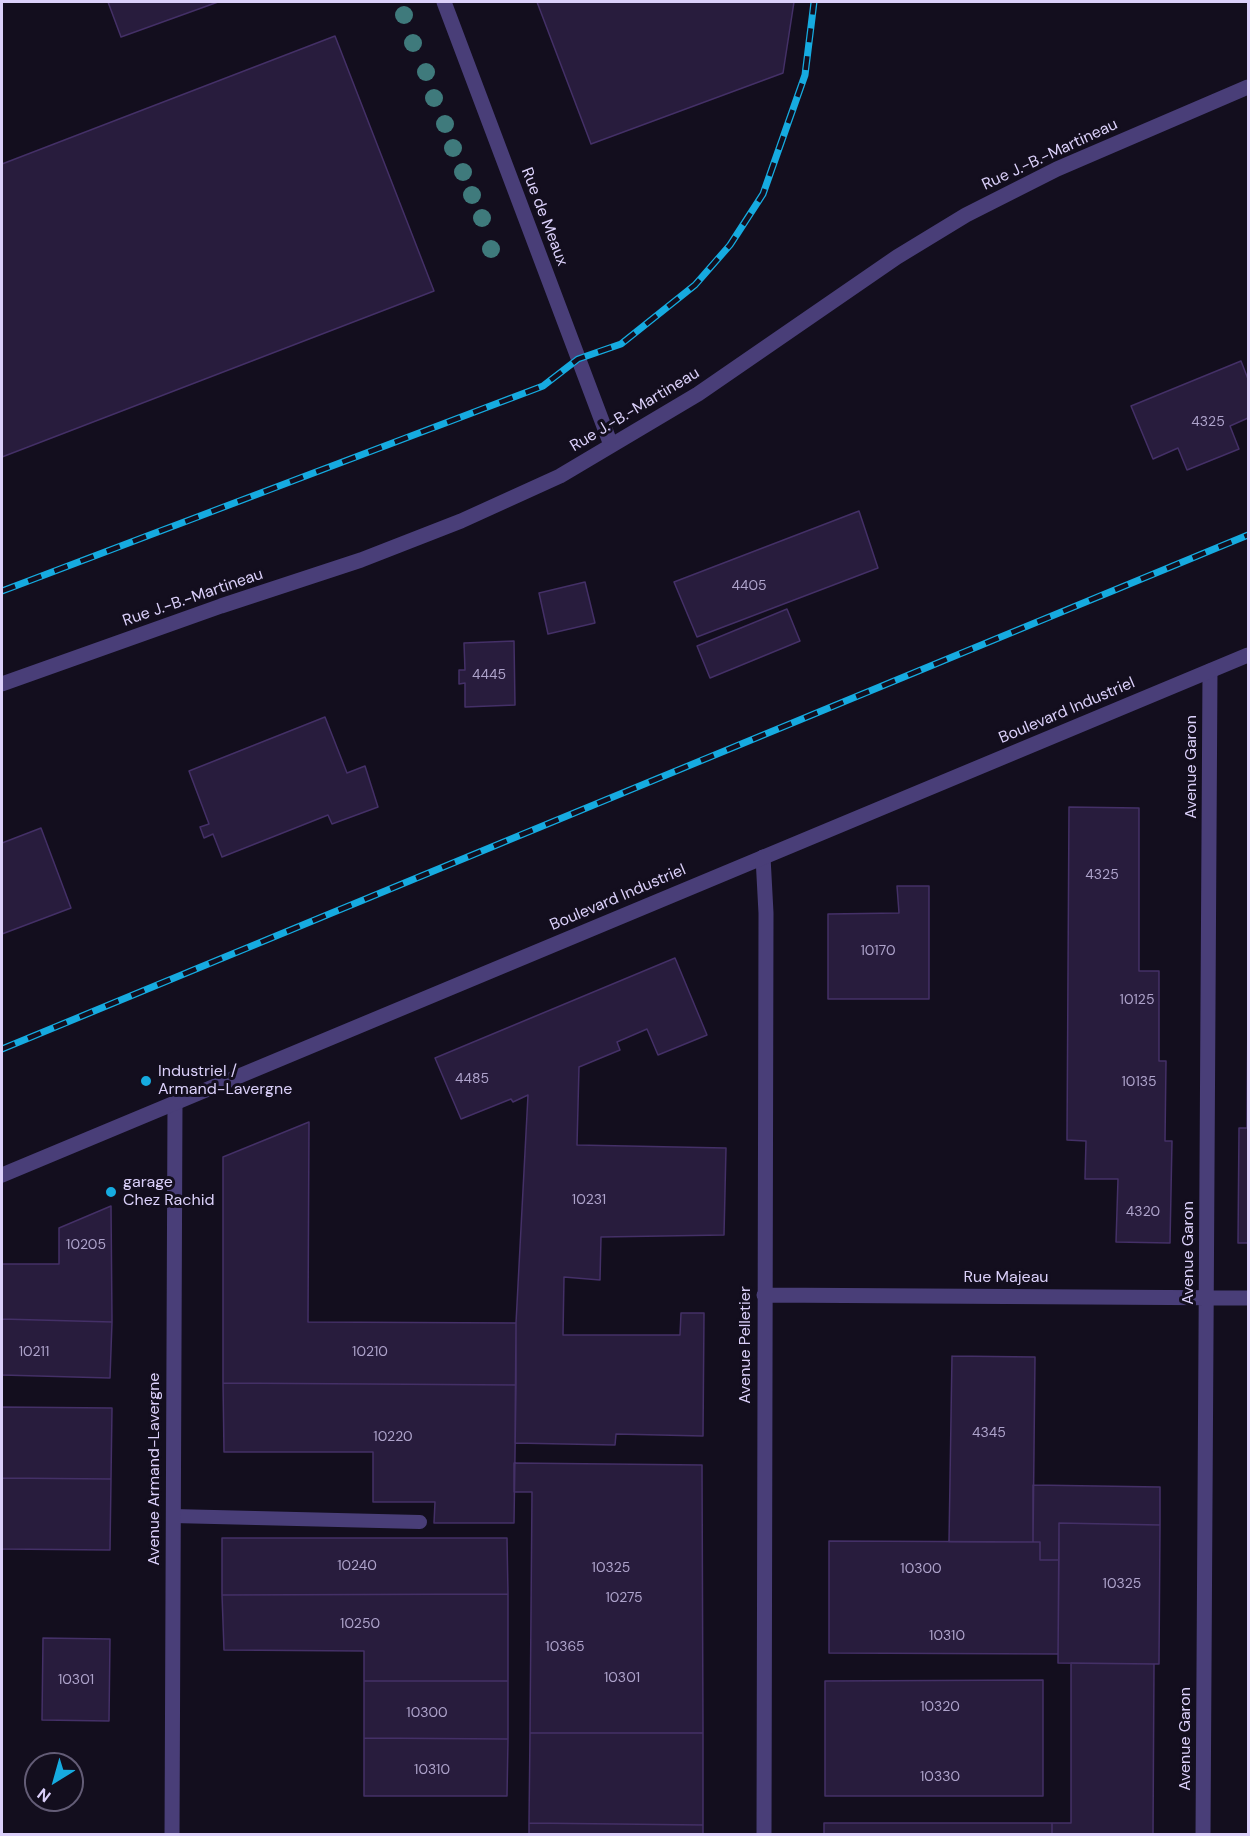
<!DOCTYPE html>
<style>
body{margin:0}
#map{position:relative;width:1250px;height:1836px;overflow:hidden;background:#130e1e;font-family:"DM Sans",sans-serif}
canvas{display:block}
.frame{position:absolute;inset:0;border:3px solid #dbd0fa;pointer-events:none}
.north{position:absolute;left:24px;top:1752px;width:60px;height:60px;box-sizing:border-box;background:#130e1e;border:2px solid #635c76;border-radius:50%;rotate:217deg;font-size:16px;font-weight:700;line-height:24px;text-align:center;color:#dbd0fa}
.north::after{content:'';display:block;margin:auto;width:21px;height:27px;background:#16abe0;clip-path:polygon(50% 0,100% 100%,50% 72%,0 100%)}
</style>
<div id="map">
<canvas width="1250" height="1836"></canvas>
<div class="frame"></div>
<div class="north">N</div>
</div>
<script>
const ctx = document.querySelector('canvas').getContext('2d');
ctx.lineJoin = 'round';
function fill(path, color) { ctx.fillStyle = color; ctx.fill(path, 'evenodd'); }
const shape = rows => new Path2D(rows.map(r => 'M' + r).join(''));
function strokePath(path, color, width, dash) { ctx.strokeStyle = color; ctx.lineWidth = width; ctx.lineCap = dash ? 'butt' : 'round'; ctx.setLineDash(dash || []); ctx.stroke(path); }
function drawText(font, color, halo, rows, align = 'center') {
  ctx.font = font + ' "DM Sans",sans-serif'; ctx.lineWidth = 6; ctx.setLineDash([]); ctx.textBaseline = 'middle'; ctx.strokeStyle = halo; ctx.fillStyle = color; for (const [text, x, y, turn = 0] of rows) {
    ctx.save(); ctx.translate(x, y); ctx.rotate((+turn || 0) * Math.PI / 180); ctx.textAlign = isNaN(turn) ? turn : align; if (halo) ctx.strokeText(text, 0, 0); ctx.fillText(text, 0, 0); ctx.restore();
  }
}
const building = shape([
 [108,2,218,2,121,37,108,2],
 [537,2,794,2,783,73,591,144,537,2],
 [335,36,434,291,2,457,2,164,335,36],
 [1241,361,1248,379,1248,418,1230,426,1239,449,1187,470,1178,448,1153,459,1131,406,1241,361],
 [859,511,878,568,697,637,674,582,859,511],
 [585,582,595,623,548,634,539,593,585,582],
 [787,609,800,641,710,678,697,646,787,609],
 [514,641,515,705,465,707,465,683,459,684,459,670,465,670,464,643,514,641],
 [325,717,347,773,365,766,378,807,332,824,328,815,222,857,213,834,204,838,200,827,209,824,189,771,325,717],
 [1069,807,1139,808,1139,971,1159,971,1159,1061,1166,1061,1165,1141,1172,1141,1170,1243,1116,1242,1118,1179,1085,1179,1086,1141,1067,1140,1069,807],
 [41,828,71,908,2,934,2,843,41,828],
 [897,886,929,886,929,999,828,999,828,914,899,913,897,886],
 [675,958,707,1035,658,1055,647,1029,617,1042,620,1050,579,1067,577,1145,726,1148,724,1235,601,1237,600,1280,564,1277,563,1335,680,1335,681,1313,704,1313,703,1436,616,1434,615,1445,515,1443,516,1323,528,1095,513,1102,511,1099,461,1119,435,1058,675,958],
 [1248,1010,1248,1128,1247,1128,1248,1010],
 [309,1122,308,1322,516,1323,516,1385,223,1383,223,1157,309,1122],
 [1239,1128,1248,1128,1248,1243,1238,1243,1239,1128],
 [111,1206,112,1322,2,1319,2,1264,59,1264,59,1228,111,1206],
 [2,1319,112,1322,110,1378,2,1375,2,1319],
 [952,1356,1035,1357,1033,1542,949,1542,952,1356],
 [223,1383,516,1385,514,1523,434,1523,435,1502,373,1502,373,1452,224,1452,223,1383],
 [2,1407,112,1408,111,1479,2,1478,2,1407],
 [514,1463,702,1465,703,1733,530,1733,532,1492,514,1492,514,1463],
 [2,1478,111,1479,110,1550,2,1549,2,1478],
 [1033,1485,1160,1487,1160,1525,1059,1523,1059,1560,1040,1560,1040,1542,1033,1542,1033,1485],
 [1059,1523,1160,1525,1159,1664,1058,1663,1059,1523],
 [222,1538,507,1538,508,1594,222,1595,222,1538],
 [829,1541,1040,1542,1040,1560,1059,1560,1058,1654,829,1653,829,1541],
 [508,1594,508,1681,364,1681,364,1651,224,1650,222,1595,508,1594],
 [43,1638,110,1639,109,1721,42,1720,43,1638],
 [1071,1663,1154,1664,1153,1834,1052,1834,1052,1823,1071,1823,1071,1663],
 [1043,1680,1043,1796,825,1796,825,1681,1043,1680],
 [364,1681,508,1681,508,1739,364,1738,364,1681],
 [530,1733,703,1733,703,1825,529,1823,530,1733],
 [364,1738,508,1739,507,1796,364,1796,364,1738],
 [529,1823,703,1825,703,1834,529,1834,529,1823],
 [824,1823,1052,1823,1052,1834,824,1834,824,1823]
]);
const service = shape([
 [173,1516,420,1522]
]);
const minor = shape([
 [444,2,611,445],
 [2,684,221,606,361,560,461,521,560,476,698,394,897,257,966,215,1057,169,1248,87],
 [763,857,766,913,764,1834],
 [764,1295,1248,1298],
 [172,1834,175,1103],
 [1203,1834,1210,671]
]);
const tertiary = shape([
 [2,1175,1248,655]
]);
const rail = shape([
 [2,591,543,386,578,359,621,344,695,285,730,245,763,194,805,75,814,2],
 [2,1049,1248,535]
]);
const trees = [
 [404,15],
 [413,43],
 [426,72],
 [434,98],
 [445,124],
 [453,148],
 [463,172],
 [472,195],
 [482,218],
 [491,249]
];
const markers = [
 [146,1081,6,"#16abe0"],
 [111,1192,6,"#16abe0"]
];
const numberNames = [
 ["4325",1208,422],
 ["4405",749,586],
 ["4445",489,675],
 ["4325",1102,875],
 ["10170",878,951],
 ["10125",1137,1000],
 ["4485",472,1079],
 ["10135",1139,1082],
 ["10231",589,1200],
 ["4320",1143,1212],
 ["10205",86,1245],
 ["10211",34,1352],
 ["10210",370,1352],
 ["4345",989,1433],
 ["10220",393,1437],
 ["10240",357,1566],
 ["10325",611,1568],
 ["10300",921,1569],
 ["10325",1122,1584],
 ["10275",624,1598],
 ["10250",360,1624],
 ["10310",947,1636],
 ["10365",565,1647],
 ["10301",622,1678],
 ["10301",76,1680],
 ["10320",940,1707],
 ["10300",427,1713],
 ["10310",432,1770],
 ["10330",940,1777]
];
const streetNames = [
 ["Rue J.-B.-Martineau",1050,155,-25],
 ["Rue de Meaux",544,217,69],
 ["Rue J.-B.-Martineau",635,410,-31],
 ["Rue J.-B.-Martineau",193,598,-19],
 ["Boulevard Industriel",1067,711,-23],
 ["Avenue Garon",1192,767,-90],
 ["Boulevard Industriel",618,898,-23],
 ["Avenue Garon",1189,1253,-90],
 ["Rue Majeau",1006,1278],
 ["Avenue Pelletier",746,1345,-90],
 ["Avenue Armand-Lavergne",155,1469,-90],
 ["Avenue Garon",1186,1739,-90]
];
const poiNames = [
 ["Industriel /",158,1072],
 ["Armand-Lavergne",158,1090],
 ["garage",123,1183],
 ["Chez Rachid",123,1201]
];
fill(building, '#281c3d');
strokePath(building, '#443067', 1.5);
strokePath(service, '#493e78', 14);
strokePath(minor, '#493e78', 15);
strokePath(tertiary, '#493e78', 15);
strokePath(rail, '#16abe0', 7);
strokePath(rail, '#130e1e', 4.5, [14]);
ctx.fillStyle = '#3f7a7c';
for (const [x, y] of trees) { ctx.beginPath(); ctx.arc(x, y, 9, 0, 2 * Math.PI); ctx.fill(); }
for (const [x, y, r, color] of markers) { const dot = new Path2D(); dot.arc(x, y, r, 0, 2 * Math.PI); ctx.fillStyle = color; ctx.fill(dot); strokePath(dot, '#130e1e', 2); }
drawText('14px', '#aea3cb', null, numberNames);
drawText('16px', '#dbd0fa', '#130e1e', streetNames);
drawText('16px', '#dbd0fa', '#130e1e', poiNames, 'left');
</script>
